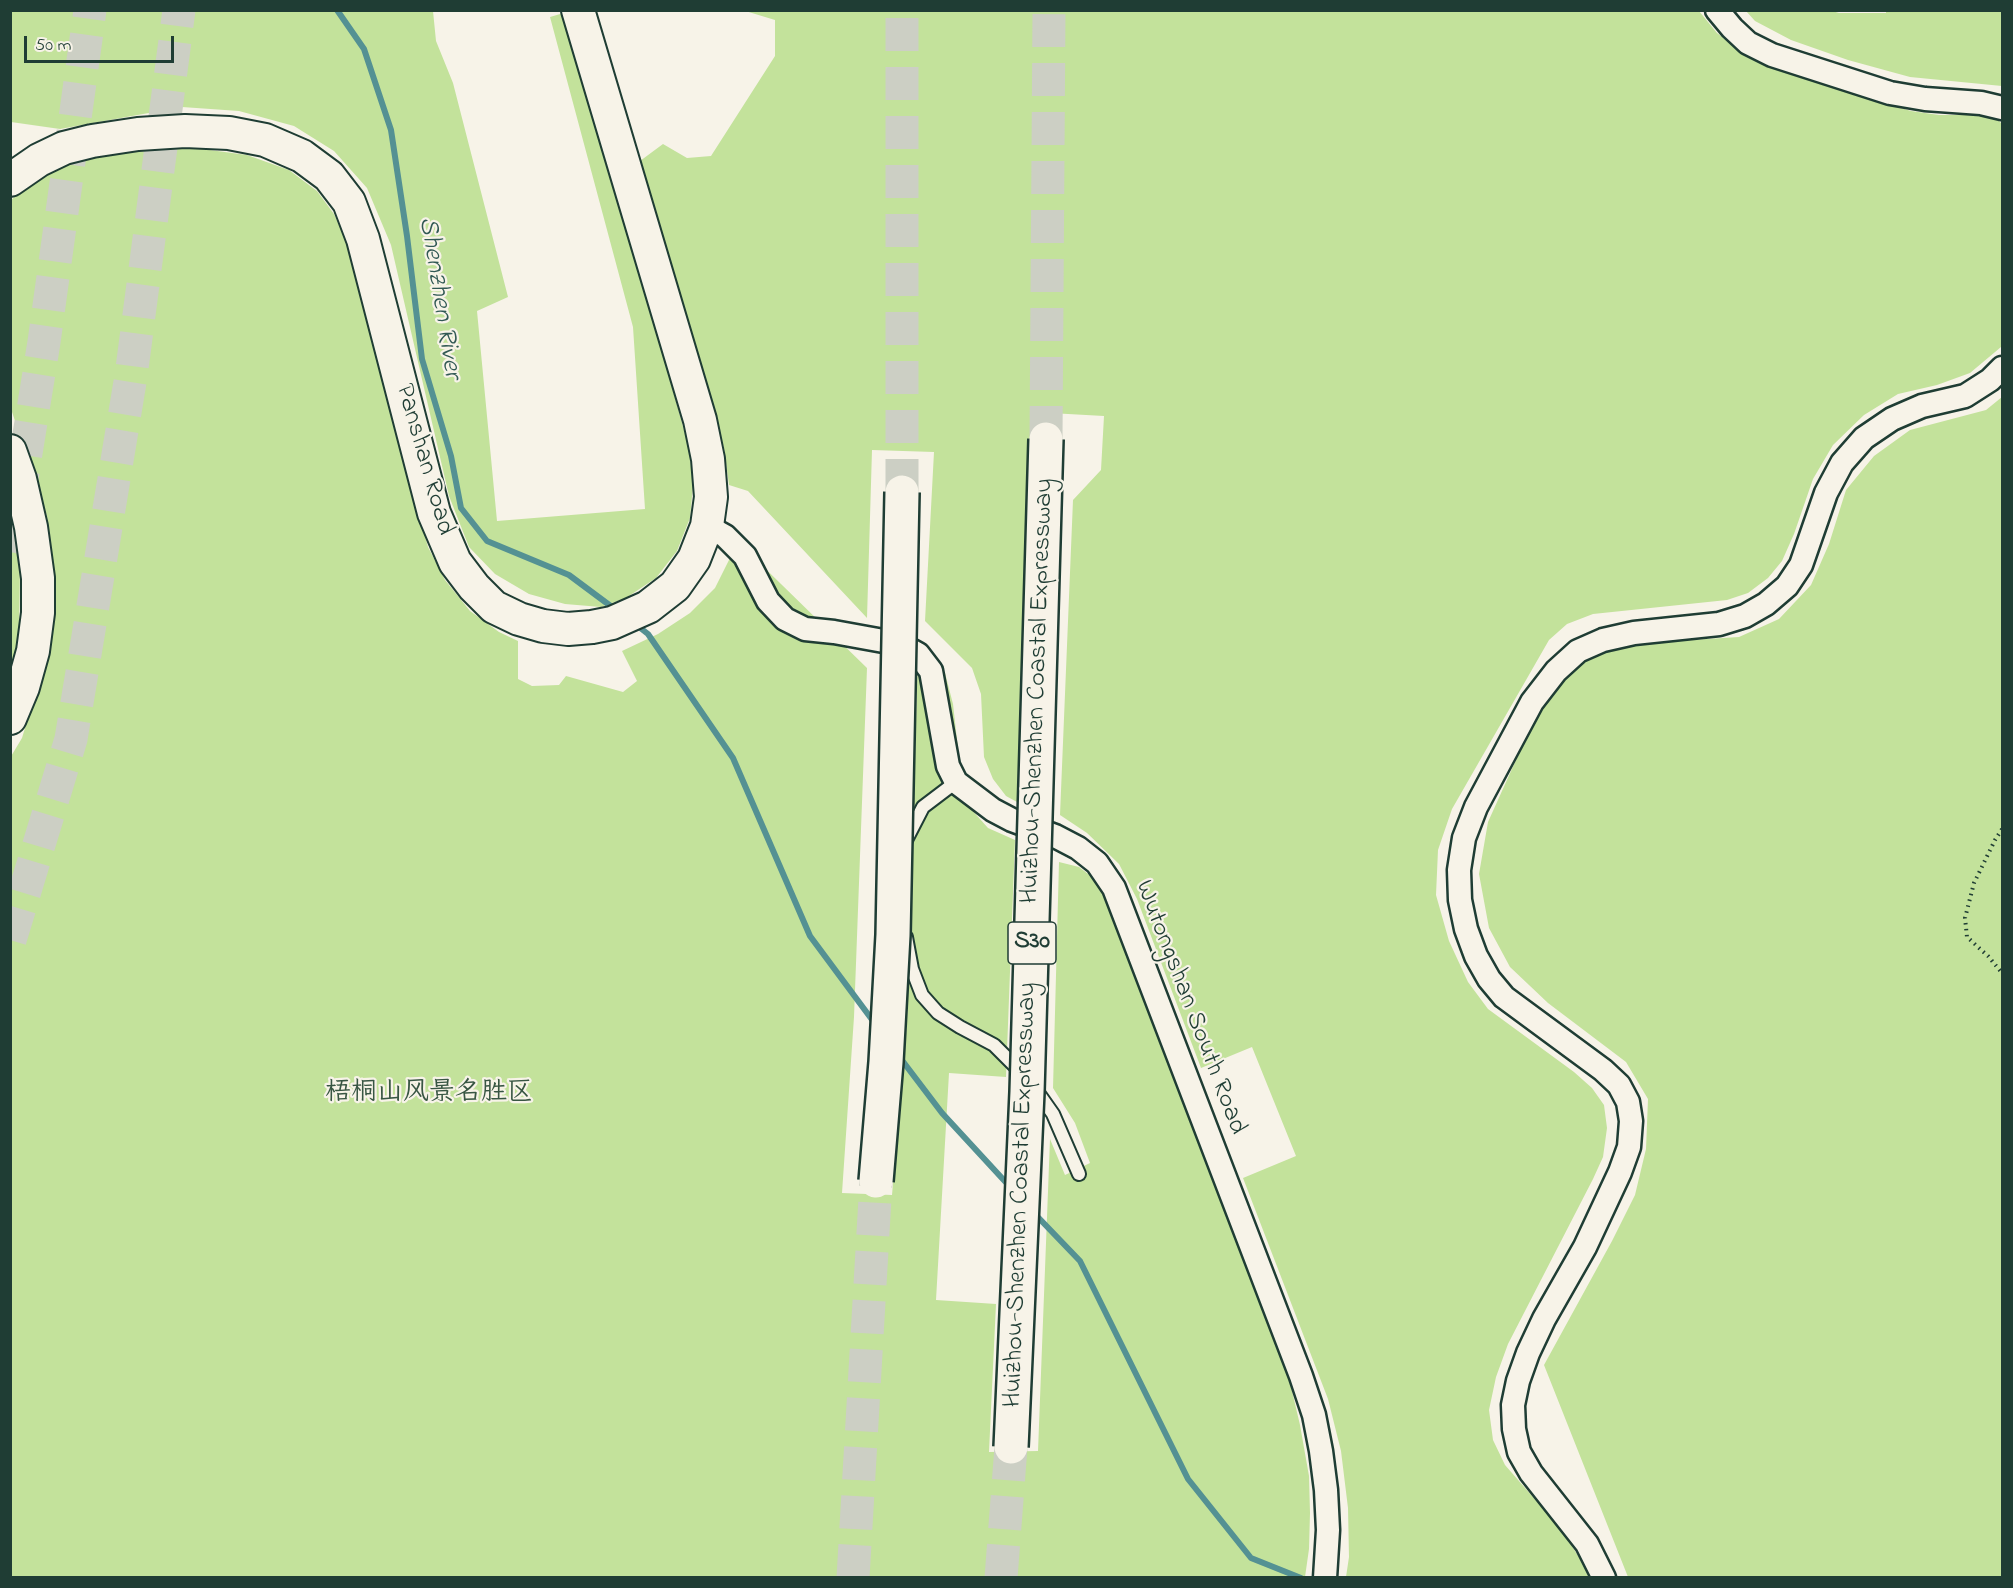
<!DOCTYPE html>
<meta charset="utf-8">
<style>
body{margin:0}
#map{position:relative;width:2013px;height:1588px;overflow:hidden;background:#f7f3e8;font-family:"Indie Flower",sans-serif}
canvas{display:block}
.frame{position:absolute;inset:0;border:12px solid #1f3d34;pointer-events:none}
.scale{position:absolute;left:24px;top:36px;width:150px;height:27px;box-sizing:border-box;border:3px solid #1f3d34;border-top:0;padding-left:8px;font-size:18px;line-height:21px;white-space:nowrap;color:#1f3d34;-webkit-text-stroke:4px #f7f3e8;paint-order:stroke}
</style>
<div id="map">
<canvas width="2013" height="1588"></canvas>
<div class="frame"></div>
<div class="scale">50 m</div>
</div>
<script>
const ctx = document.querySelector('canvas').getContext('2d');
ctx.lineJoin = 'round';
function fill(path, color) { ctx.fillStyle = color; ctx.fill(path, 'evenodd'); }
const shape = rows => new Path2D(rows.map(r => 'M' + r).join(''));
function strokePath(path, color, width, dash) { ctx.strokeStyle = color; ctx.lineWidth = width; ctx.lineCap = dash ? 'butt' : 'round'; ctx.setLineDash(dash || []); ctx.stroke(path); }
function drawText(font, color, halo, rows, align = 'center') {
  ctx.font = font + ' "Indie Flower","LXGW WenKai TC",sans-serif'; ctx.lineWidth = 4.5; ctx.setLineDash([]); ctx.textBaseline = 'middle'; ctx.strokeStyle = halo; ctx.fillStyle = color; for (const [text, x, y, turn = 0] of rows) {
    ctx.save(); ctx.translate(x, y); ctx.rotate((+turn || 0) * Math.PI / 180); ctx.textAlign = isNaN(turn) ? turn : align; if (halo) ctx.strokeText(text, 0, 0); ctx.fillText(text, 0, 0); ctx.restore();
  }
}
const green = shape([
 [742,10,1699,11,1717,33,1743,53,1773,68,1911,111,1939,115,1983,115,1999,121,2002,124,2002,345,2001,347,1970,373,1937,385,1898,394,1864,415,1833,445,1813,479,1794,534,1782,561,1768,578,1748,593,1727,600,1593,614,1567,624,1549,640,1452,809,1438,850,1436,895,1449,941,1468,982,1488,1009,1574,1072,1592,1088,1604,1105,1607,1128,1603,1157,1593,1179,1508,1344,1496,1377,1489,1410,1493,1440,1505,1465,1560,1528,1592,1577,1346,1577,1349,1557,1348,1508,1341,1451,1328,1399,1243,1178,1296,1156,1252,1047,1201,1068,1137,899,1119,864,1087,833,1060,815,1073,500,1101,470,1104,416,1032,412,1017,802,1006,796,993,779,984,757,981,694,972,668,925,621,934,452,872,450,867,618,748,491,729,485,724,448,640,161,663,144,687,158,711,156,775,56,775,20],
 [1829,10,1839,13,1886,13,1886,10,2002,11,2002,86,1910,77,1848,60,1791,40,1755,21,1746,11],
 [11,11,433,11,436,41,453,83,508,297,477,311,497,521,645,509,633,327,550,17,567,12,689,448,693,486,690,518,677,551,656,578,626,598,601,607,565,604,529,594,495,574,469,547,449,496,391,245,367,188,334,151,294,126,239,111,182,107,60,129,11,122],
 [195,148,247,155,289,170,317,191,334,214,350,249,428,547,445,580,470,611,499,632,518,641,518,679,532,686,559,685,566,676,623,692,637,681,622,651,658,634,690,613,715,588,738,542,867,668,854,1017,842,1193,892,1195,907,1022,918,654,931,661,945,673,953,704,962,785,971,809,988,828,1015,840,1006,1077,949,1073,936,1300,996,1304,989,1452,1038,1451,1050,1139,1065,1175,1090,1163,1075,1123,1053,1088,1059,862,1079,867,1096,880,1107,898,1284,1357,1300,1425,1309,1476,1310,1513,1309,1549,1305,1577,11,1578,10,758,22,738,44,665,56,587,47,516,11,409,11,200,42,174,84,159,135,152],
 [2002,397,2002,1577,1628,1577,1544,1365,1612,1241,1635,1195,1646,1149,1648,1099,1626,1062,1548,1003,1510,967,1489,928,1479,874,1488,822,1534,720,1562,680,1590,656,1624,644,1739,637,1779,619,1811,585,1829,544,1846,490,1874,456,1910,430,1986,410],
 [10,525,20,566,19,639,11,665]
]);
const stream = shape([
 [337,10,364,49,391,130,407,236,422,359,451,456,461,508,487,541,569,575,616,610],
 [634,623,648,634,733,758,810,936,876,1025],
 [898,1055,942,1113,1012,1189],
 [1033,1212,1080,1261,1188,1479,1251,1558,1301,1578]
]);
const primaryTunnel = shape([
 [10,552,44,342,90,10],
 [10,940,71,739,131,376,179,10]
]);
const highwayTunnel = shape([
 [1046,439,1049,10],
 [902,492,902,10],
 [853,1578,876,1181],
 [1001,1578,1011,1447]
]);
const path = shape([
 [2002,829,1995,840,1974,883,1965,918,1967,937,1988,956,2002,973]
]);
const lane = shape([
 [906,840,923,807,956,782],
 [906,937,912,969,922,995,938,1013,960,1027,994,1045,1023,1074],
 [1034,1087,1053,1114,1079,1174]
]);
const street = shape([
 [1717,10,1732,28,1748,43,1772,55,1890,93,1925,99,1981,103,2002,108],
 [707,526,725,536,745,556,768,601,785,619,805,629,834,632,900,644,918,654,931,671,948,766,956,782,993,810,1012,820,1055,836,1078,848,1097,863,1114,888,1301,1376,1314,1415,1321,1451,1326,1490,1328,1530,1325,1578],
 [1604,1578,1587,1544,1531,1473,1519,1452,1514,1429,1513,1405,1518,1381,1528,1353,1544,1319,1585,1247,1620,1172,1629,1147,1631,1121,1628,1102,1619,1085,1603,1070,1504,997,1489,979,1476,956,1466,929,1460,900,1459,870,1464,838,1476,807,1532,702,1556,671,1578,651,1603,640,1634,633,1719,624,1745,616,1766,604,1787,586,1801,565,1826,493,1842,463,1864,438,1892,419,1922,406,1965,396,1990,380,2002,368]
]);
const secondary = shape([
 [10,180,39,160,64,148,92,141,138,134,185,131,229,133,265,140,302,156,329,176,349,202,363,239,434,513,455,562,474,587,494,607,519,619,543,626,568,629,592,627,612,623,648,607,675,586,694,559,707,526,711,497,708,459,700,420,578,10],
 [10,451,20,479,31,527,38,578,38,613,33,651,23,687,10,718]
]);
const highwayBridge = shape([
 [876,1181,886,1062,893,935,902,492],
 [1011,1447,1027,1092,1046,439]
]);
const shields = [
 [1032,943,48]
];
const shieldNames = [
 ["S30",1032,943]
];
const streetNames = [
 ["Panshan Road",423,460,74],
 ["Huizhou-Shenzhen Coastal Expressway",1039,691,-88],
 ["Wutongshan South Road",1189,1008,69],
 ["Huizhou-Shenzhen Coastal Expressway",1022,1195,-88]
];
const parkNames = [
 ["梧桐山风景名胜区",429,1095]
];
const waterNames = [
 ["Shenzhen River",438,298,81]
];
fill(green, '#c3e29b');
strokePath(stream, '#549193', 6);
strokePath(primaryTunnel, '#cccfc4', 33, [33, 16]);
strokePath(highwayTunnel, '#cccfc4', 33, [33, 16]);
strokePath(lane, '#1f3d34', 16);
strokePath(street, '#1f3d34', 27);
strokePath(secondary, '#1f3d34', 36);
strokePath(path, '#1f3d34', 4, [1.5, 4.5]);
strokePath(lane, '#f7f3e8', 12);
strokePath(street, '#f7f3e8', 22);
strokePath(secondary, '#f7f3e8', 32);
strokePath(highwayBridge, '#1f3d34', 38, []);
strokePath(highwayBridge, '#f7f3e8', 33);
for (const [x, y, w] of shields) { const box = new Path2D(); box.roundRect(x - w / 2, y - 21, w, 42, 4.5); ctx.fillStyle = '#f7f3e8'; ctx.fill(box); strokePath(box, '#1f3d34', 1.5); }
drawText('bold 24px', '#1f3d34', null, shieldNames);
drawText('26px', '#1f3d34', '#f7f3e8', streetNames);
drawText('26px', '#385643', '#f7f3e8', parkNames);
drawText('italic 27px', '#315954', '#f7f3e8', waterNames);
</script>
